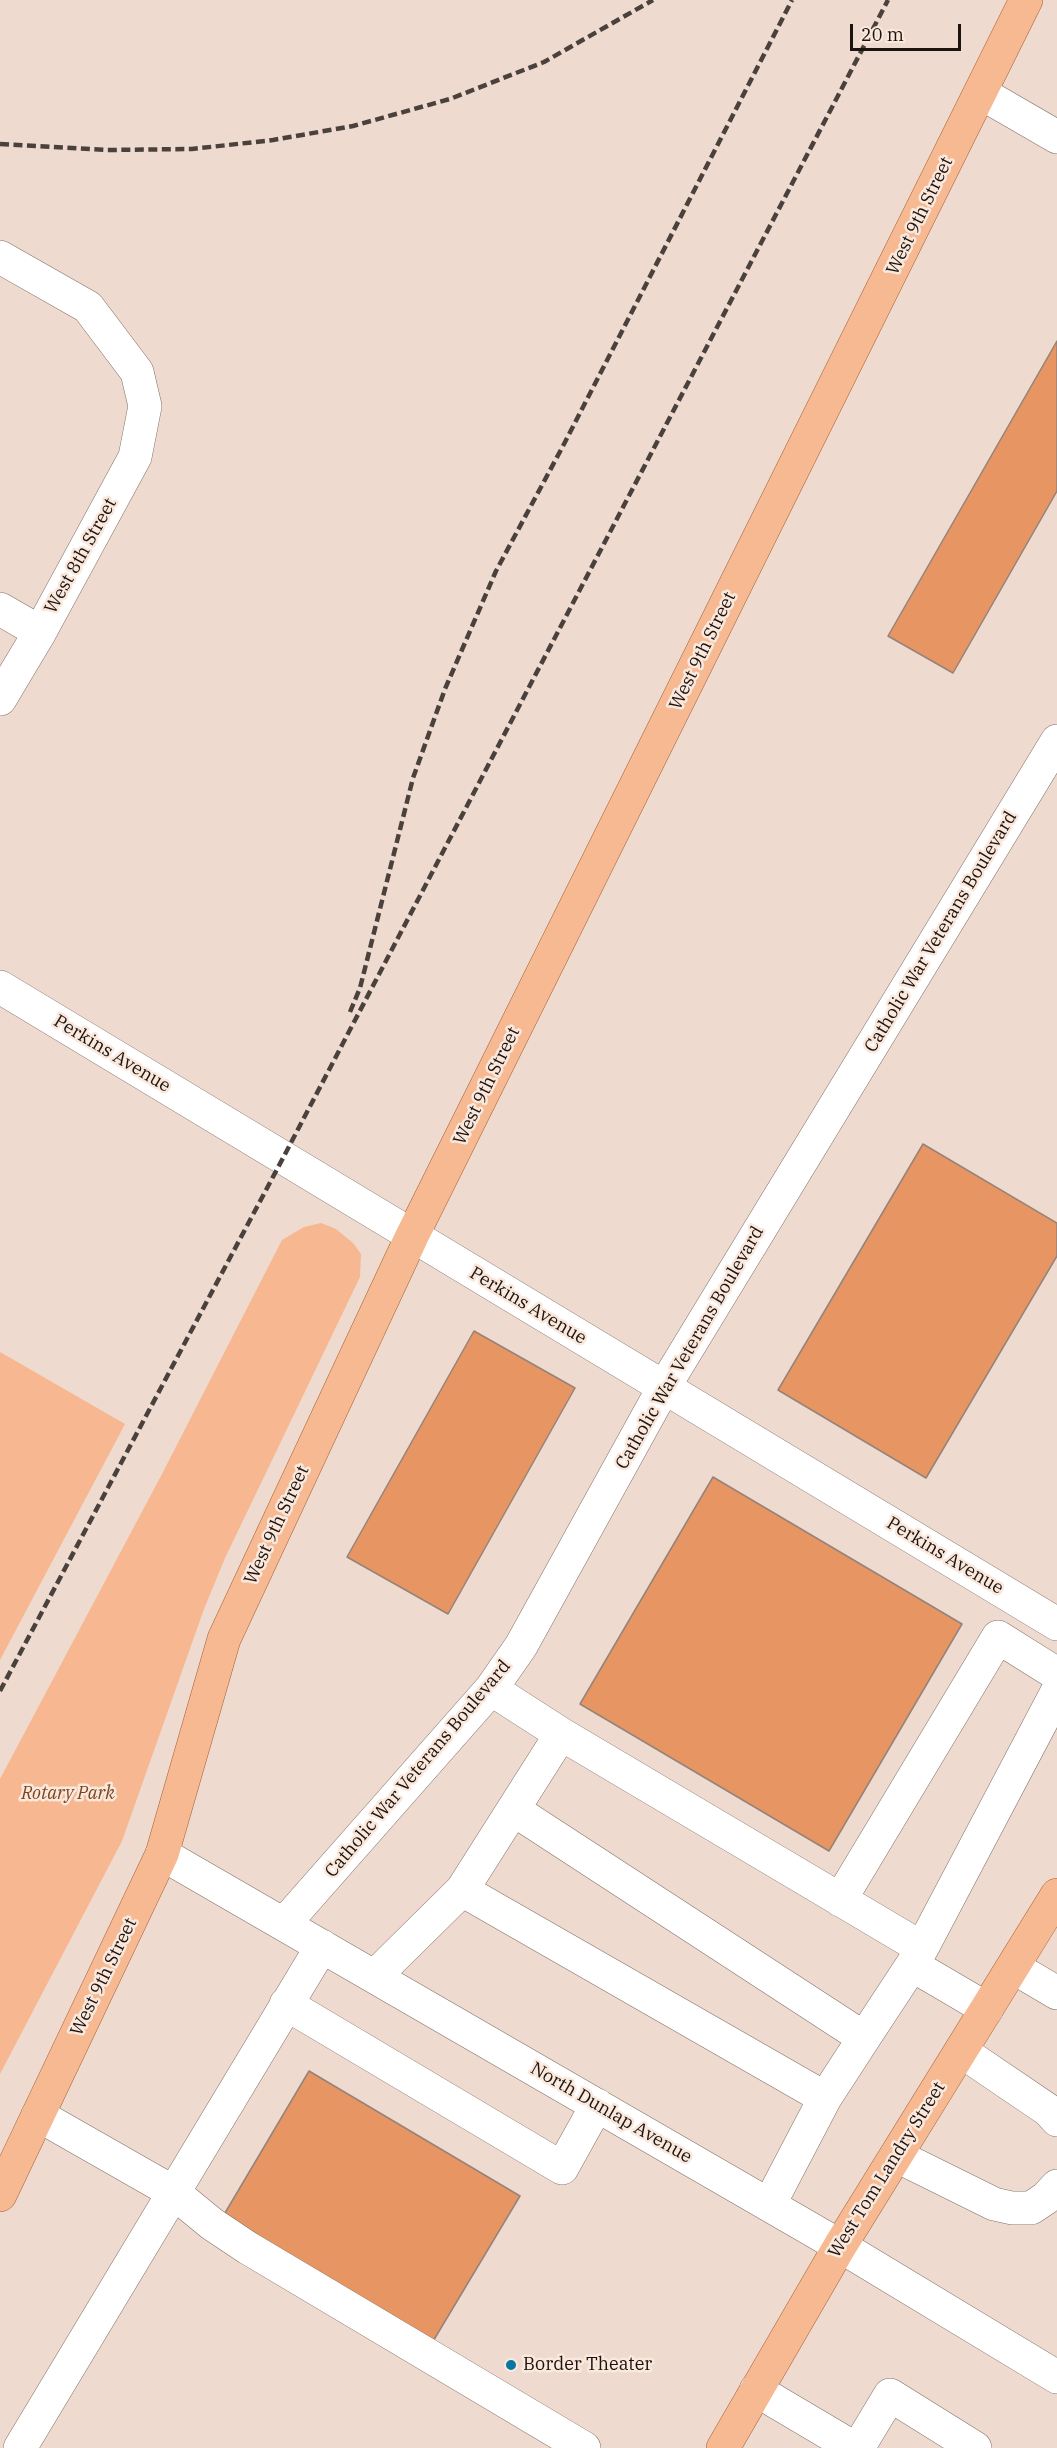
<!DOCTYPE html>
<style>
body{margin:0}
#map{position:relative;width:1057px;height:2448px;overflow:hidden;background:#eedacf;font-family:"IBM Plex Serif",serif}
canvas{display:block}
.scale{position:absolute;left:850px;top:24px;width:111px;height:27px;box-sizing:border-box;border:3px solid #1a130f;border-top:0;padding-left:8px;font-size:18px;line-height:21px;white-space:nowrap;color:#1a130f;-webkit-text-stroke:4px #fbe8dc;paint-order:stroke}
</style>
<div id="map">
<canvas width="1057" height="2448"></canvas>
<div class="scale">20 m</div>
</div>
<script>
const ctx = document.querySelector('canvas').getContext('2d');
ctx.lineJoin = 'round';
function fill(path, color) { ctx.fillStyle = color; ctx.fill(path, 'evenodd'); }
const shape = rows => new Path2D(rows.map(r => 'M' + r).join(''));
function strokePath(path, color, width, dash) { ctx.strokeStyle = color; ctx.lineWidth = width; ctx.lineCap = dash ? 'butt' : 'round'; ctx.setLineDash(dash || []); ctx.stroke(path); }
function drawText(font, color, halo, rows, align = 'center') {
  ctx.font = font + ' "IBM Plex Serif",serif'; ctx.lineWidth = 5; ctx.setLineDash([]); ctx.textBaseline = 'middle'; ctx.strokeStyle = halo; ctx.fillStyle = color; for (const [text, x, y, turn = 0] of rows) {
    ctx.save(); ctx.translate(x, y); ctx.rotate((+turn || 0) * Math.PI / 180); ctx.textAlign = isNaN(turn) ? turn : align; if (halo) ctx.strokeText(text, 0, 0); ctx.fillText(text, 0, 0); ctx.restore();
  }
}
const green = shape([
 [321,1223,336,1229,353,1243,361,1254,360,1277,225,1558,204,1609,122,1841,0,2074,0,1779,162,1474,282,1240,304,1227],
 [0,1352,125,1424,0,1660]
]);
const building = shape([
 [1057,341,1057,491,953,673,888,636,1057,341],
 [923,1144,1057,1223,1057,1256,926,1478,778,1390,923,1144],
 [474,1331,575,1388,448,1614,347,1557,474,1331],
 [713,1477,962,1624,829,1851,580,1704,713,1477],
 [309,2071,520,2196,432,2343,222,2218,309,2071]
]);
const minor = shape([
 [981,93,1057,137],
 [0,257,88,307,137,372,145,406,135,457,40,632,0,699],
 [0,609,40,632],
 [0,987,1057,1624],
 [491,1689,561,1734,922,1948,912,1965,987,2009],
 [514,1810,864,2038,912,1965],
 [162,1854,840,2246,1057,2377],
 [462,1890,561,1734],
 [840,1900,998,1637,1057,1674],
 [284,1924,491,1689,521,1646,664,1387,1057,741],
 [922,1948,1057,1692],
 [1013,1967,1057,1993],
 [375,1976,462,1890,825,2098,769,2205],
 [286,2004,562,2168,597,2105],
 [961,2051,1048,2110,1057,2120],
 [825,2098,864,2038],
 [38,2115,173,2192,212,2224,248,2248,584,2448],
 [897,2156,994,2204,1012,2208,1031,2208,1046,2198,1057,2186],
 [756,2390,854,2448],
 [20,2448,322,1946],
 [858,2448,890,2395,975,2448]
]);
const major = shape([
 [0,2195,162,1854,224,1639,412,1236,1026,0],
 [723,2448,840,2246,1057,1895]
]);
const rail = shape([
 [0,144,107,150,192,149,273,140,353,126,450,99,544,62,653,0],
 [350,1012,360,988,413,778,445,689,496,571,563,446,792,0],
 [0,1691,283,1158,888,0]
]);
const markers = [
 [511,2365,6,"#0677a1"]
];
const streetNames = [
 ["West 9th Street",920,216,-64],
 ["West 8th Street",81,556,-61],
 ["West 9th Street",703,651,-64],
 ["Catholic War Veterans Boulevard",941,932,-59],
 ["Perkins Avenue",112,1054,31],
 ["West 9th Street",487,1086,-64],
 ["Perkins Avenue",528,1306,31],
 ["Catholic War Veterans Boulevard",690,1348,-60],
 ["West 9th Street",277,1525,-65],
 ["Perkins Avenue",945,1556,31],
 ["Catholic War Veterans Boulevard",418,1769,-50],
 ["West 9th Street",104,1977,-64],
 ["North Dunlap Avenue",611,2113,30],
 ["West Tom Landry Street",887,2170,-58]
];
const parkNames = [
 ["Rotary Park",68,1794]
];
const poiNames = [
 ["Border Theater",523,2365]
];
fill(green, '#f6b791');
fill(building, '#e79562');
strokePath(building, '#958379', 1.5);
strokePath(minor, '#827167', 34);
strokePath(major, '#a56135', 34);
strokePath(minor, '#fff', 33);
strokePath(major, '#f6b992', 33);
strokePath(rail, '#4b413c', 4.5, [9, 4.5]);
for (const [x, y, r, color] of markers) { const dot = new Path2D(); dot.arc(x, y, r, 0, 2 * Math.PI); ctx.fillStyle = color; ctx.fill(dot); strokePath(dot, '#fbe8dc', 2); }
drawText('18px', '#1a130f', '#fbe8dc', streetNames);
drawText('italic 18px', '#7b4520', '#fbe8dc', parkNames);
drawText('18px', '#1a130f', '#fbe8dc', poiNames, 'left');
</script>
